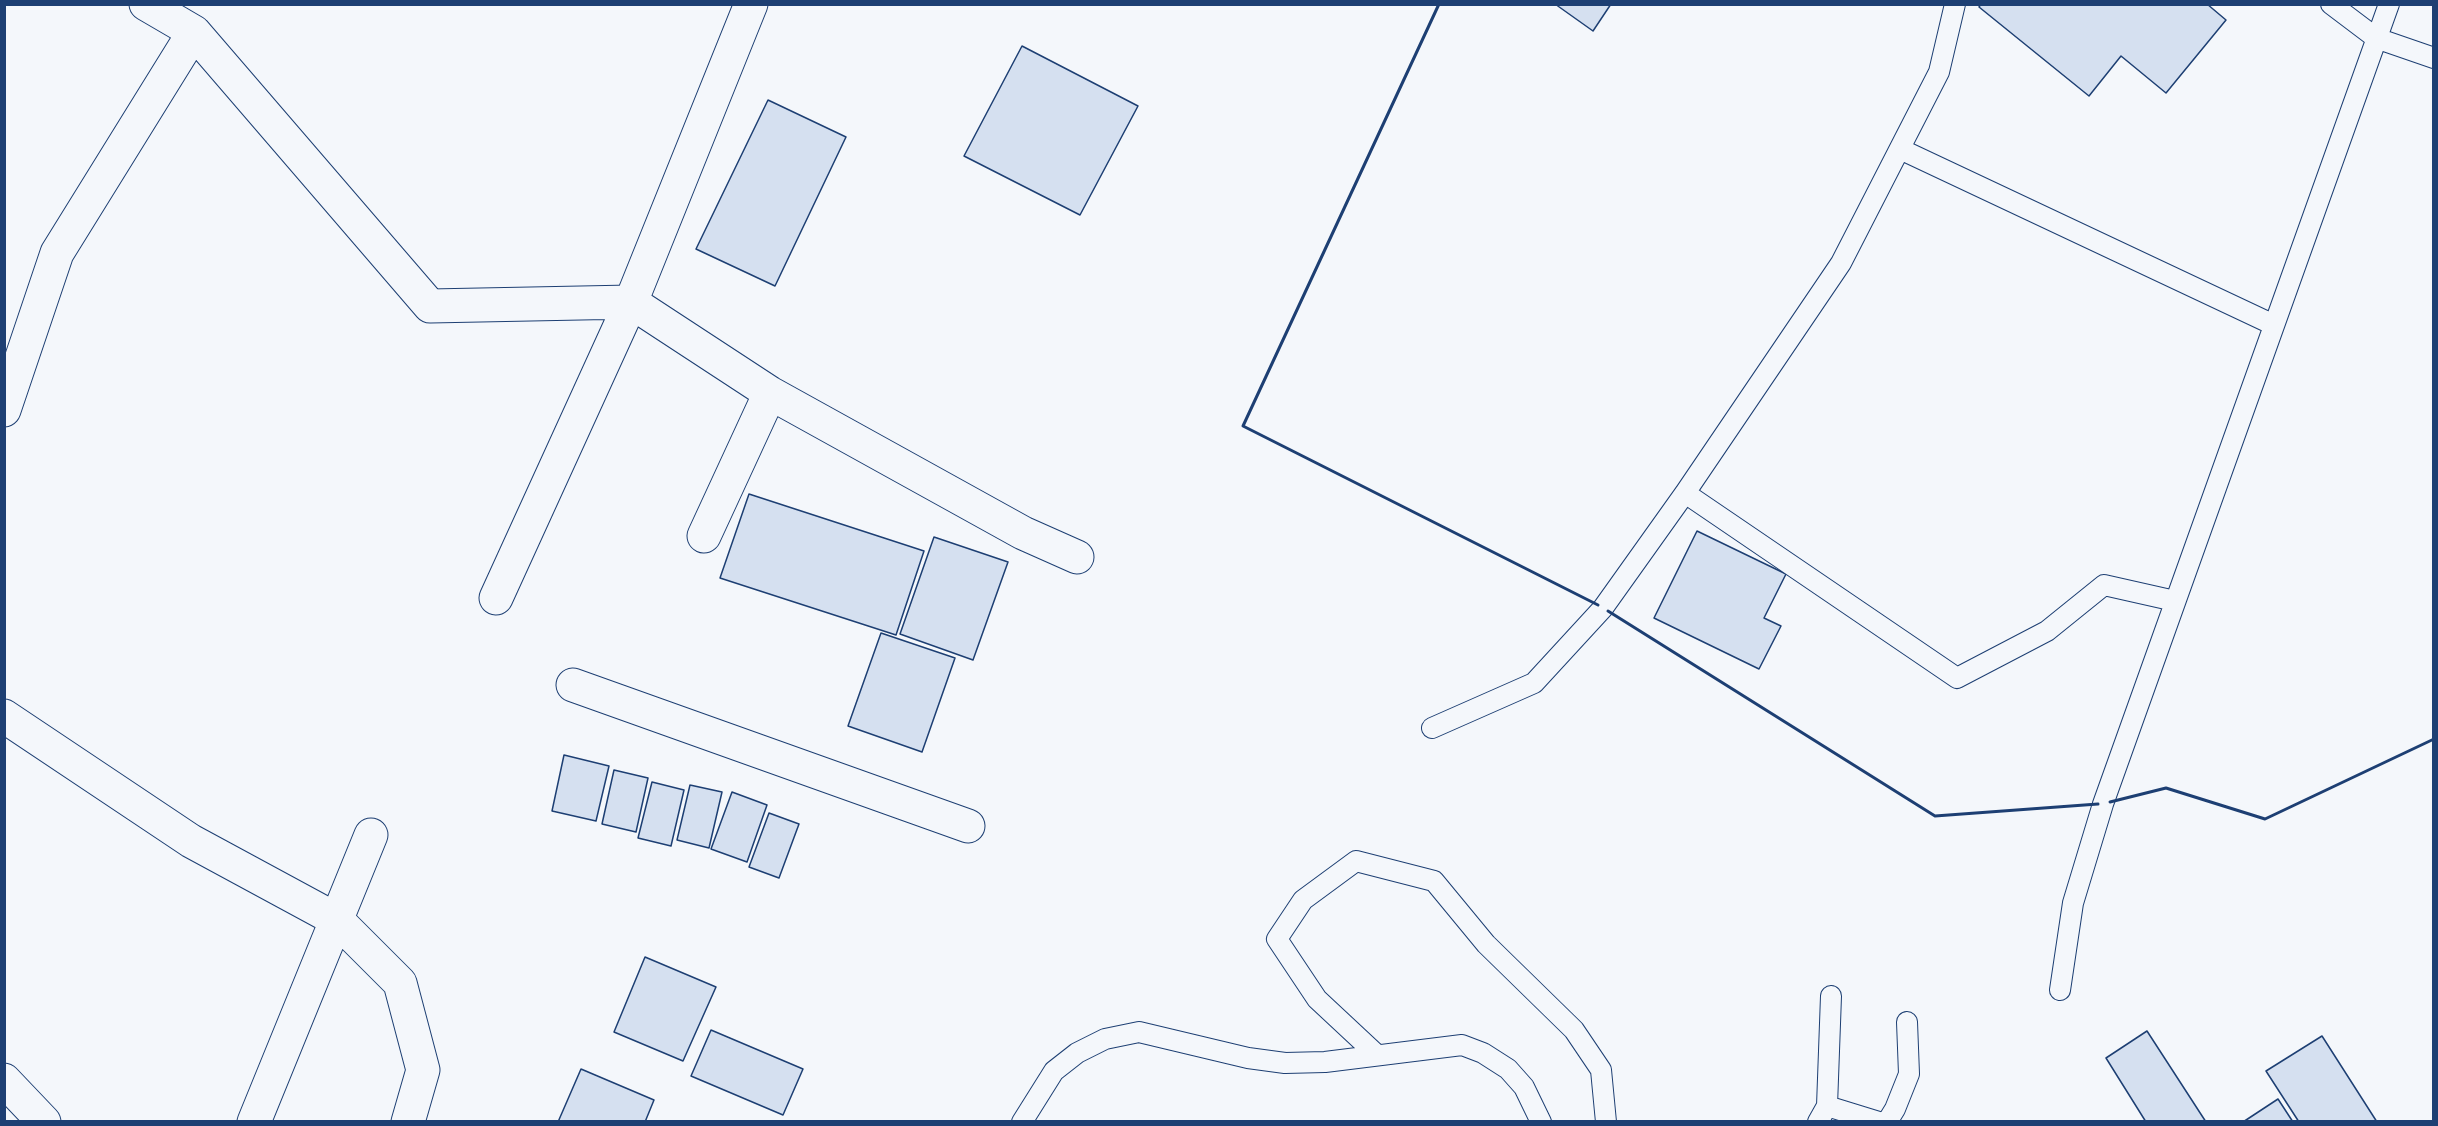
<!DOCTYPE html>
<style>
body{margin:0}
#map{position:relative;width:2438px;height:1126px;overflow:hidden;background:#f4f7fb;font-family:Lato,sans-serif}
canvas{display:block}
.frame{position:absolute;inset:0;border:6px solid #1d3f73;pointer-events:none}
</style>
<div id="map">
<canvas width="2438" height="1126"></canvas>
<div class="frame"></div>
</div>
<script>
const ctx = document.querySelector('canvas').getContext('2d');
ctx.lineJoin = 'round';
function fill(path, color) { ctx.fillStyle = color; ctx.fill(path, 'evenodd'); }
const shape = rows => new Path2D(rows.map(r => 'M' + r).join(''));
function strokePath(path, color, width, dash) { ctx.strokeStyle = color; ctx.lineWidth = width; ctx.lineCap = dash ? 'butt' : 'round'; ctx.setLineDash(dash || []); ctx.stroke(path); }
const building = shape([
 [1555,4,1611,4,1593,31,1555,4],
 [1981,4,2207,4,2226,20,2166,93,2121,56,2089,96,1979,7,1981,4],
 [1022,46,1138,106,1080,215,964,156,1022,46],
 [768,100,846,137,775,286,696,249,768,100],
 [749,494,924,551,896,635,720,578,749,494],
 [1697,531,1786,574,1764,618,1781,626,1759,669,1654,618,1697,531],
 [934,537,1008,562,973,660,900,634,934,537],
 [881,633,955,658,922,752,848,726,881,633],
 [564,755,609,766,596,821,552,811,564,755],
 [614,770,648,778,636,832,602,824,614,770],
 [652,782,684,790,671,846,638,838,652,782],
 [690,785,722,792,709,848,677,840,690,785],
 [732,792,767,805,747,862,711,849,732,792],
 [769,813,799,824,779,878,749,867,769,813],
 [645,957,716,987,683,1061,614,1032,645,957],
 [711,1030,803,1069,783,1115,691,1076,711,1030],
 [2147,1031,2206,1122,2146,1122,2106,1058,2147,1031],
 [2322,1036,2377,1122,2299,1122,2266,1071,2322,1036],
 [581,1069,654,1100,645,1122,558,1122,581,1069],
 [2278,1099,2293,1122,2243,1122,2278,1099]
]);
const lane = shape([
 [2331,4,2376,38,2434,58],
 [1900,149,2274,325],
 [1685,493,1957,678,2047,631,2104,585,2175,601],
 [1432,728,1534,683,1603,608,1685,493,1841,263,1939,72,1955,4],
 [2060,990,2073,903,2103,804,2389,4],
 [1377,1055,1317,999,1277,939,1303,900,1356,861,1434,881,1486,944,1574,1030,1601,1070,1606,1122],
 [1827,1106,1879,1122],
 [1022,1122,1054,1071,1077,1053,1105,1039,1139,1032,1248,1058,1285,1063,1325,1062,1462,1045,1483,1053,1508,1069,1524,1087,1541,1122],
 [1818,1122,1827,1106,1831,996],
 [1887,1122,1895,1109,1909,1074,1907,1022]
]);
const street = shape([
 [146,4,194,32,430,306,631,302,770,393,1023,533,1077,557],
 [4,410,57,253,194,32],
 [704,536,770,393],
 [496,598,631,302,751,4],
 [573,685,968,826],
 [4,716,191,841,337,920,400,983,423,1070,408,1122],
 [4,1080,44,1122],
 [254,1122,371,835]
]);
const wall = shape([
 [1439,4,1243,426,1598,605],
 [1608,611,1935,816,2098,804],
 [2110,802,2166,788,2265,819,2434,739]
]);
fill(building, '#d5e0f0');
strokePath(building, '#1d3f73', 1.5);
strokePath(lane, '#1d3f73', 22);
strokePath(street, '#1d3f73', 35);
strokePath(lane, '#f4f7fb', 20);
strokePath(street, '#f4f7fb', 33);
strokePath(wall, '#1d3f73', 3);
</script>
